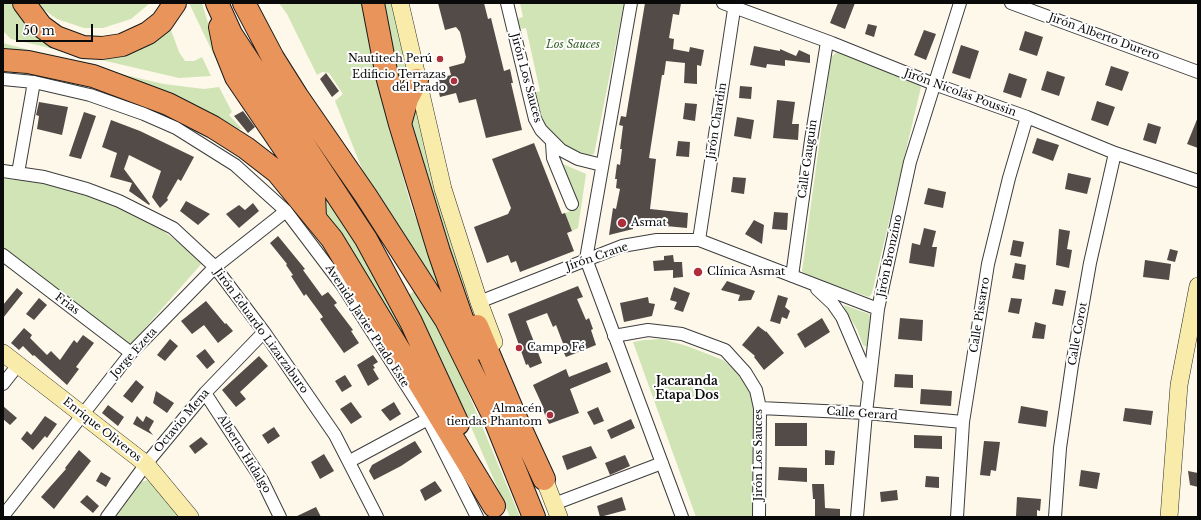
<!DOCTYPE html>
<meta charset="utf-8">
<style>
body{margin:0}
#map{position:relative;width:1201px;height:520px;overflow:hidden;background:#fdf8e9;font-family:"Libre Baskerville",serif}
canvas{display:block}
.frame{position:absolute;inset:0;border:4px solid #0a0a0a;pointer-events:none}
.scale{position:absolute;left:16px;top:24px;width:77px;height:18px;box-sizing:border-box;border:2px solid #0a0a0a;border-top:0;padding-left:5px;font-size:12px;line-height:14px;white-space:nowrap;color:#0a0a0a;-webkit-text-stroke:3px #fff;paint-order:stroke}
</style>
<div id="map">
<canvas width="1201" height="520"></canvas>
<div class="frame"></div>
<div class="scale">50 m</div>
</div>
<script>
const ctx = document.querySelector('canvas').getContext('2d');
ctx.lineJoin = 'round';
function fill(path, color) { ctx.fillStyle = color; ctx.fill(path, 'evenodd'); }
const shape = rows => new Path2D(rows.map(r => 'M' + r).join(''));
function strokePath(path, color, width, dash) { ctx.strokeStyle = color; ctx.lineWidth = width; ctx.lineCap = dash ? 'butt' : 'round'; ctx.setLineDash(dash || []); ctx.stroke(path); }
function drawText(font, color, halo, rows, align = 'center') {
  ctx.font = font + ' "Libre Baskerville",serif'; ctx.lineWidth = 4; ctx.setLineDash([]); ctx.textBaseline = 'middle'; ctx.strokeStyle = halo; ctx.fillStyle = color; for (const [text, x, y, turn = 0] of rows) {
    ctx.save(); ctx.translate(x, y); ctx.rotate((+turn || 0) * Math.PI / 180); ctx.textAlign = isNaN(turn) ? turn : align; if (halo) ctx.strokeText(text, 0, 0); ctx.fillText(text, 0, 0); ctx.restore();
  }
}
const green = shape([
 [3,3,14,3,62,45,144,46,171,30,179,52,185,61,194,61,202,57,211,76,179,78,11,39,3,31],
 [39,3,150,3,131,19,103,28,84,28,57,19,40,7],
 [189,3,202,3,224,76],
 [279,3,362,3,389,127,412,209,449,298,443,301,366,179,335,101,343,94,329,73,322,72,317,75,287,14],
 [382,3,391,3,404,58,408,90,392,63],
 [520,3,624,3,594,154,590,155,581,153,561,145,548,131,542,121,533,93,540,91,526,28,519,29,517,19,523,17],
 [3,43,99,69,164,84,204,89,219,87,232,112,229,115,242,129,228,128,3,53],
 [837,52,917,83,921,87,872,293,869,297,808,276,802,271,831,57],
 [415,104,453,251,483,327,481,328,444,239,409,125],
 [561,163,586,174,578,228,572,231,565,213,579,208],
 [3,179,30,181,100,197,157,226,203,262,130,345,3,249],
 [322,193,368,263,427,371,424,373,325,217],
 [417,288,462,378,520,517,510,517,446,369,409,295],
 [844,305,869,314,871,317,868,347,863,345,857,329,845,310],
 [662,339,687,346,723,360,746,380,755,404,754,517,696,517,633,342,644,340],
 [148,480,154,482,170,502,178,517,115,517,141,482]
]);
const building = shape([
 [438,3,484,3,488,19,491,18,504,71,510,69,513,83,511,83,522,130,486,138,476,99,459,103,456,93,440,97,436,79,451,75,449,67,464,63,466,57,460,32,456,27,445,30],
 [645,3,681,3,679,15,673,14,669,38,674,39,673,49,689,52,690,47,704,50,701,66,697,65,697,84,684,83,685,63,666,61,664,75,662,75,649,158,656,159,650,209,688,213,687,228,655,225,654,228,633,227,633,229,609,235,613,208,616,209,620,189,616,188,617,179,615,179,617,164,620,165,622,149,620,149,623,126,619,125,621,116,626,117],
 [838,3,855,3,845,29,830,23],
 [868,24,877,26,874,37,865,34],
 [924,30,936,34,926,60,914,55],
 [1025,31,1043,37,1037,56,1019,50],
 [961,45,979,51,970,79,952,73],
 [754,46,780,51,780,49,796,56,799,50,810,55,810,63,785,60,785,66,767,64,766,68,750,65],
 [1111,66,1129,72,1122,91,1105,85],
 [1047,71,1065,77,1059,96,1041,90],
 [326,73,339,91,332,97,320,79],
 [1009,73,1027,79,1021,98,1003,92],
 [740,86,752,87,751,99,739,98],
 [777,100,795,102,792,124,799,124,798,140,773,138],
 [1097,101,1115,107,1108,126,1091,120],
 [39,102,68,107,62,135,37,129,39,116,36,115],
 [685,103,697,104,695,121,683,119],
 [243,111,255,127,248,133,234,116],
 [84,112,96,116,81,159,69,156],
 [737,117,754,120,751,139,734,136],
 [1198,117,1198,148,1187,144],
 [111,120,140,131,194,157,181,181,178,179,167,198,168,200,160,208,152,197,161,171,129,155,124,169,150,204,149,205,129,191,132,183,110,177,117,153,102,147],
 [1148,123,1161,127,1156,144,1143,140],
 [1037,138,1059,145,1053,161,1032,153],
 [678,141,690,142,689,157,676,156],
 [534,143,562,214,565,213,572,231,567,233,574,251,520,272,516,261,511,263,508,255,487,263,474,227,508,214,511,208,492,159],
 [1068,173,1091,178,1087,194,1065,189],
 [733,177,746,178,744,194,731,192],
 [928,188,946,192,943,208,924,204],
 [186,201,210,214,198,225,180,211],
 [253,203,259,211,239,228,226,214,239,205,245,210],
 [774,212,788,213,787,230,772,229],
 [754,220,764,225,762,244,745,234],
 [924,228,936,231,932,247,937,247,934,267,909,263,912,243,920,245],
 [1059,229,1070,231,1067,249,1072,250,1069,268,1056,265],
 [278,236,305,269,303,270,322,296,328,292,337,303,334,305,353,330,351,331,359,343,344,353,320,319,323,317,306,294,304,296,291,276,293,275,286,265,287,264,270,243],
 [1013,240,1024,242,1021,257,1010,255],
 [1170,249,1178,251,1175,262,1167,260],
 [673,255,674,262,682,262,683,277,673,278,673,270,654,271,653,261,664,260,664,256],
 [1145,260,1171,264,1169,280,1143,277],
 [1015,263,1026,265,1024,280,1012,278],
 [727,281,755,291,751,300,738,301,740,295,721,290],
 [578,286,583,297,577,299,586,320,589,318,593,329,591,330,596,345,566,357,561,347,564,346,556,325,553,327,547,313,526,321,542,363,530,368,528,364,526,365,508,314],
 [674,287,690,293,683,312,674,309,677,302,670,300],
 [17,288,23,293,3,318,3,305],
 [1055,289,1066,291,1063,306,1052,304],
 [778,295,788,298,785,307,790,311,787,319,782,317,780,324,770,321],
 [648,297,649,303,655,304,652,316,624,322,620,303],
 [39,298,47,305,34,320,26,314],
 [1011,298,1022,299,1019,314,1008,312],
 [206,301,225,324,226,323,233,331,218,343,204,325,192,334,181,321],
 [822,318,830,332,805,348,797,334],
 [900,318,923,320,922,341,898,339],
 [1035,322,1046,325,1044,339,1032,338],
 [758,326,766,332,766,331,784,353,764,370,754,357,755,356,742,345],
 [24,328,32,335,30,338,47,355,51,351,60,360,74,340,77,343,83,335,94,343,76,367,79,369,67,385,34,355,33,356,23,346,19,350,11,343],
 [170,339,178,346,165,361,157,355],
 [205,349,215,362,207,369,196,356],
 [373,355,378,362,373,365,375,368,373,369,379,379,368,386,357,365],
 [259,356,268,366,240,392,246,399,236,407,222,390],
 [607,362,611,372,570,389,579,413,549,424,543,410,544,409,533,385,566,369,569,377],
 [895,374,913,375,913,388,894,387],
 [345,375,352,386,342,392,335,381],
 [136,380,144,387,132,403,123,396],
 [921,389,952,391,951,406,920,404],
 [156,391,174,403,167,413,153,403],
 [351,402,362,417,351,424,340,409],
 [394,402,401,414,390,421,381,410],
 [108,405,124,417,118,426,102,413],
 [3,406,17,418,10,425,3,419],
 [1021,406,1048,411,1046,427,1018,423],
 [598,407,604,421,594,425,587,412],
 [1125,408,1153,411,1151,425,1123,421],
 [45,416,57,424,47,438,45,436,33,450,21,439,27,431,31,435],
 [137,416,143,422,146,416,154,421,149,430,153,435,133,424],
 [631,419,635,428,611,439,607,430],
 [775,423,807,423,807,446,775,446],
 [274,427,280,436,268,444,262,435],
 [914,435,942,436,942,449,914,448],
 [201,437,208,444,195,454,189,446],
 [415,441,422,452,401,466,374,480,369,471,372,465],
 [984,441,1000,442,996,471,991,470,990,476,980,475],
 [591,446,597,458,567,470,562,456],
 [79,450,91,461,54,509,41,497,66,469,65,468],
 [825,450,835,451,834,465,825,465],
 [324,454,334,471,320,479,311,462],
 [625,455,630,466,610,475,605,463],
 [779,467,807,468,807,482,778,480],
 [1081,470,1100,473,1097,489,1079,486],
 [1188,471,1198,473,1198,487,1190,485],
 [101,472,111,478,106,487,96,481],
 [926,476,939,477,939,488,925,487],
 [435,481,442,491,425,501,420,490],
 [812,484,824,484,825,508,840,509,840,517,815,517,815,499,813,499],
 [897,490,898,500,881,502,880,492],
 [87,495,99,506,93,513,80,502],
 [622,497,626,510,600,517,597,506],
 [1017,497,1041,499,1040,511,1037,510,1037,517,1016,516],
 [316,507,321,517,295,517]
]);
const street = shape([
 [507,3,535,119,541,130,561,150,578,159,602,165],
 [631,3,586,259,682,517],
 [723,3,832,43,934,84,1027,117,1115,153,1198,181],
 [1011,3,1198,72],
 [3,79,34,82,90,95,144,114,176,128,235,165,286,211,342,285,428,419,477,517],
 [552,143,553,158,572,204],
 [3,171,44,177,87,189,119,201,173,228,215,267,264,332,335,435,377,517],
 [18,173,34,82],
 [699,240,735,3],
 [3,255,131,353],
 [792,276,811,140,827,42],
 [817,289,833,304,842,317,868,378],
 [479,302,622,246,657,240,699,240,878,309],
 [614,336,648,330,682,334,725,350,745,372,756,390,760,408,759,517],
 [3,384,18,365],
 [205,393,262,480,280,517],
 [760,408,866,413,963,422],
 [350,461,428,419],
 [554,504,662,463],
 [3,516,131,353,215,267,286,211],
 [107,517,146,464,205,393,264,332],
 [857,517,866,413,878,309,910,162,960,3],
 [957,517,963,422,988,264,1009,178,1027,117],
 [1055,517,1060,448,1072,365,1090,263,1115,153]
]);
const secondary = shape([
 [400,3,443,189,479,302,494,342],
 [3,353,146,464,190,517],
 [540,468,559,517],
 [1169,517,1179,385,1198,286]
]);
const highway = shape([
 [24,3,41,26,56,37,83,47,102,48,122,45,148,33,162,22,175,3],
 [217,3,231,34,366,239,411,322,458,424],
 [244,3,273,58,297,96,366,196,446,320,493,415,534,517],
 [373,3,387,76,400,124,439,252,473,350],
 [220,27,224,47,236,77,310,186,314,195,315,217],
 [3,60,28,62,93,76,168,104,213,127,246,148,277,172,332,239,494,506],
 [400,124,407,99,417,80],
 [477,326,514,414,544,479]
]);
const markers = [
 [440,59,4,"#af2e3c"],
 [454,81,4,"#af2e3c"],
 [622,223,5,"#af2e3c"],
 [698,272,5,"#af2e3c"],
 [519,348,4,"#af2e3c"],
 [550,415,4,"#af2e3c"]
];
const streetNames = [
 ["Jirón Alberto Durero",1104,37,20],
 ["Jirón Los Sauces",526,78,75],
 ["Jirón Nicolás Poussin",960,93,20],
 ["Jirón Chardin",717,121,-81],
 ["Calle Gauguin",808,159,-82],
 ["Jirón Bronzino",890,256,-78],
 ["Jirón Crane",597,257,-19],
 ["Frias",67,304,37],
 ["Calle Pissarro",980,315,-81],
 ["Avenida Javier Prado Este",367,326,57],
 ["Jirón Eduardo Lizarzaburo",261,331,54],
 ["Calle Corot",1078,334,-80],
 ["Jorge Ezeta",134,353,-48],
 ["Calle Gerard",862,414,4],
 ["Octavio Mena",182,421,-50],
 ["Enrique Oliveros",102,430,38],
 ["Alberto Hidalgo",244,454,58],
 ["Jirón Los Sauces",759,455,-90]
];
const parkNames = [
 ["Los Sauces",573,45]
];
const poiNames = [
 ["Nautitech Perú",432,59],
 ["Edificio Terrazas",446,75],
 ["del Prado",446,88],
 ["Asmat",631,223,"left"],
 ["Clínica Asmat",707,272,"left"],
 ["Campo Fé",527,348,"left"],
 ["Almacén",542,409],
 ["tiendas Phantom",542,422]
];
const neighbourhoodNames = [
 ["Jacaranda",687,382],
 ["Etapa Dos",687,396]
];
fill(green, '#d1e4b6');
fill(building, '#524b48');
strokePath(street, '#3d3d3d', 14);
strokePath(secondary, '#2c2c2c', 18);
strokePath(highway, '#1b1b1b', 24);
strokePath(street, '#fff', 12);
strokePath(secondary, '#f9eba9', 17);
strokePath(highway, '#e9945b', 22);
for (const [x, y, r, color] of markers) { const dot = new Path2D(); dot.arc(x, y, r, 0, 2 * Math.PI); ctx.fillStyle = color; ctx.fill(dot); strokePath(dot, '#fff', 1.5); }
drawText('11px', '#0a0a0a', '#fff', streetNames);
drawText('italic 11px', '#315c21', '#fff', parkNames);
drawText('11px', '#0a0a0a', '#fff', poiNames, 'right');
drawText('bold 12px', '#0a0a0a', '#fff', neighbourhoodNames);
</script>
